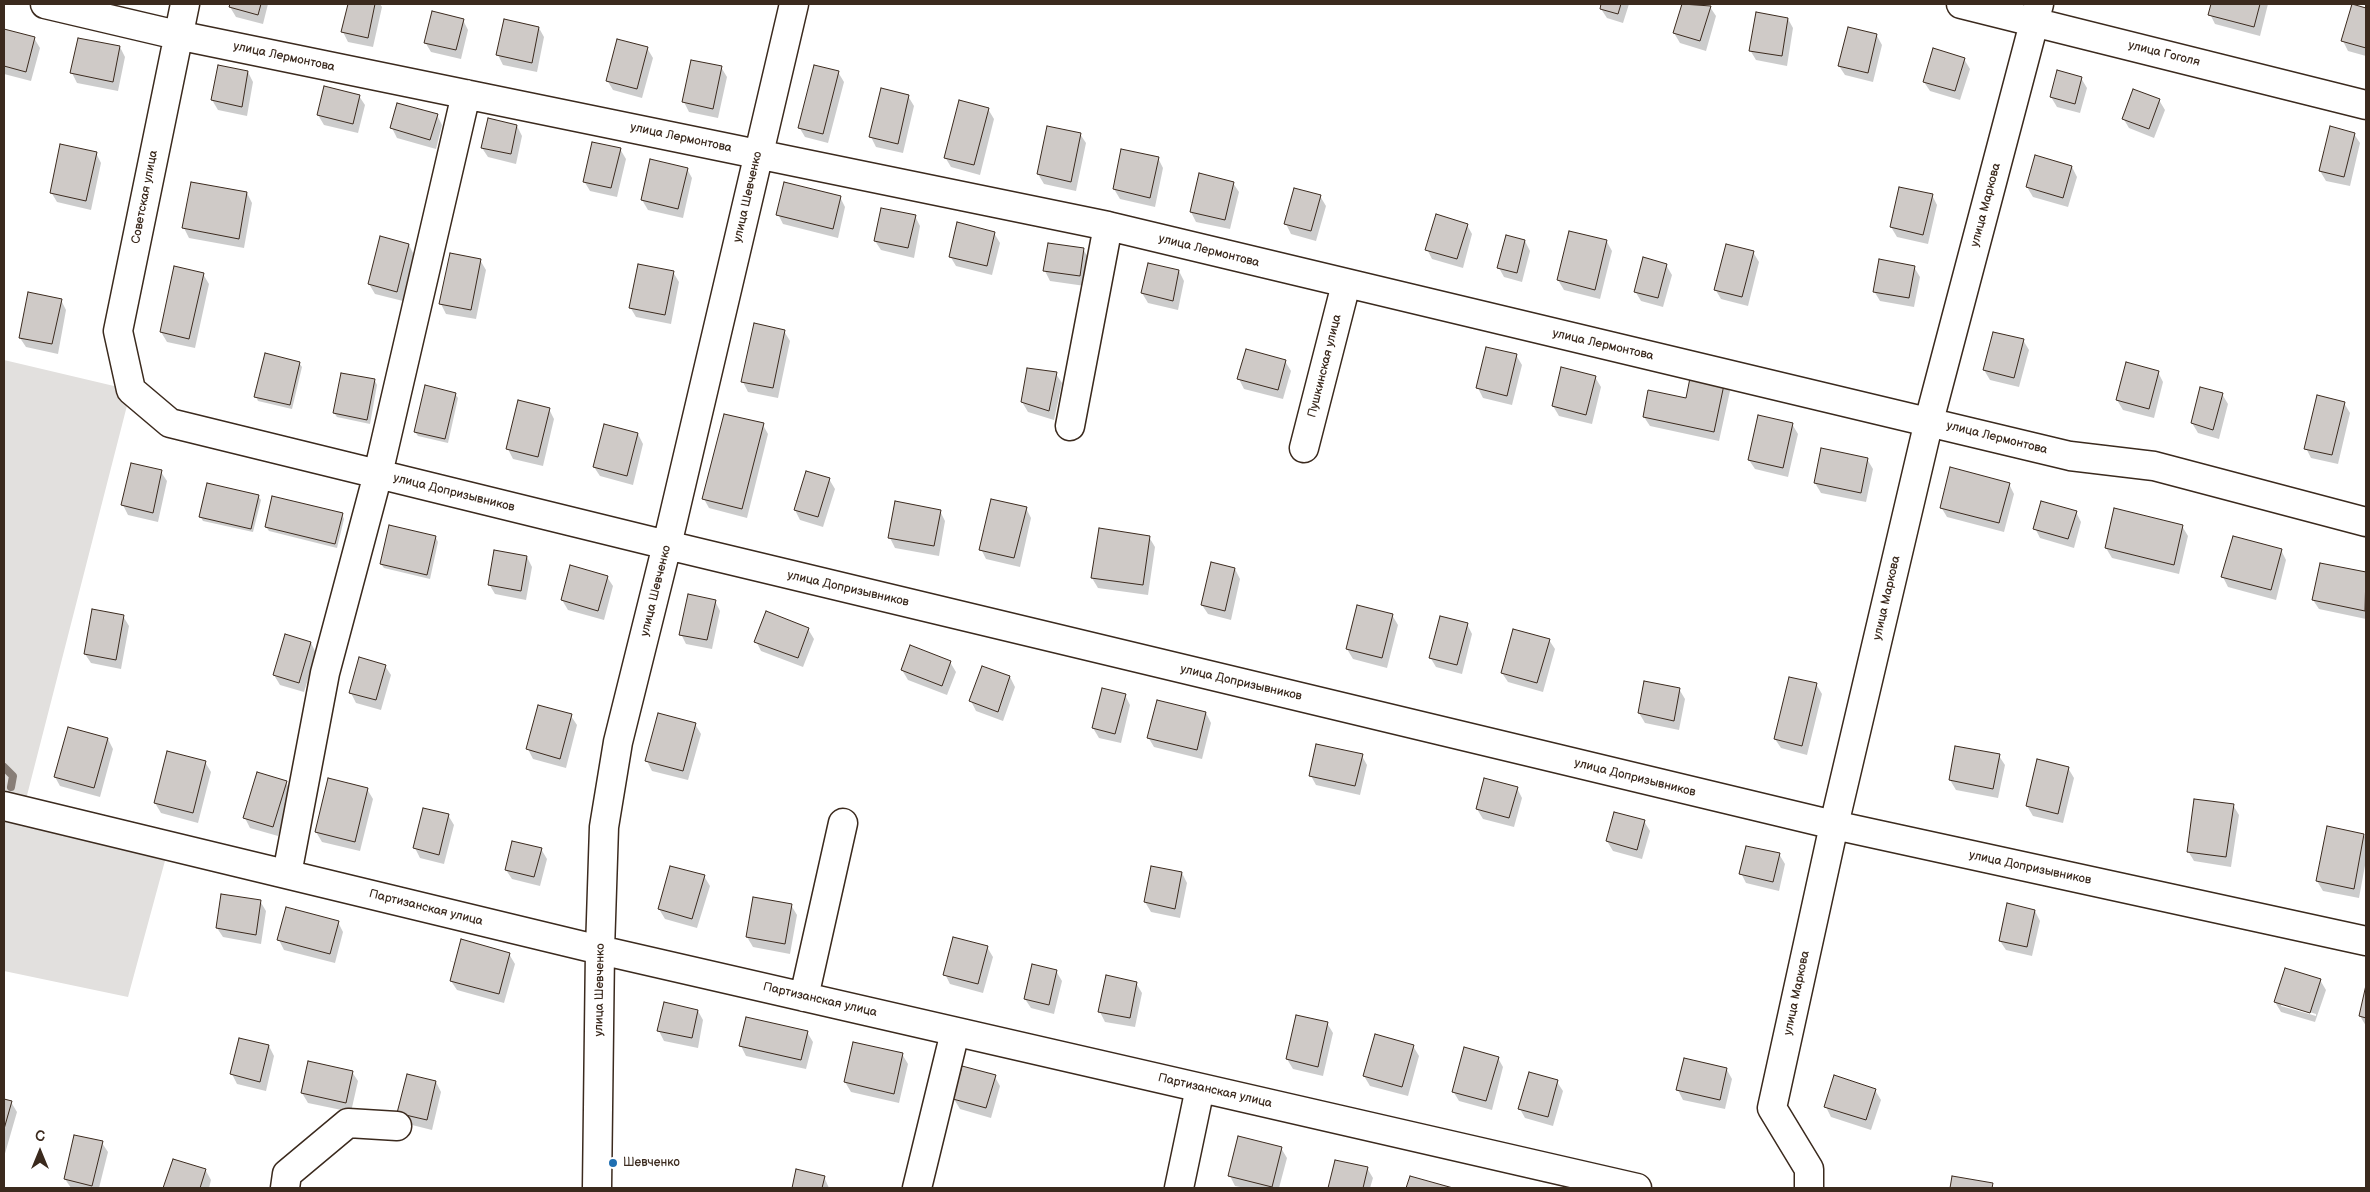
<!DOCTYPE html>
<meta charset="utf-8">
<style>
body{margin:0}
#map{position:relative;width:2370px;height:1192px;overflow:hidden;background:#fff;font-family:"Balsamiq Sans",sans-serif}
canvas{display:block}
.frame{position:absolute;inset:0;border:5px solid #3b2a1e;pointer-events:none}
.north{position:absolute;left:15px;top:1127px;width:50px;height:50px;-webkit-text-stroke:4px #fff;paint-order:stroke;rotate:0deg;font-size:14px;font-weight:700;line-height:20px;text-align:center;color:#3b2a1e}
.north::after{content:'';display:block;margin:auto;width:18px;height:22px;background:#3b2a1e;clip-path:polygon(50% 0,100% 100%,50% 72%,0 100%)}
</style>
<div id="map">
<canvas width="2370" height="1192"></canvas>
<div class="frame"></div>
<div class="north">С</div>
</div>
<script>
const ctx = document.querySelector('canvas').getContext('2d');
ctx.lineJoin = 'round';
function fill(path, color) { ctx.fillStyle = color; ctx.fill(path, 'evenodd'); }
const shape = rows => new Path2D(rows.map(r => 'M' + r).join(''));
function strokePath(path, color, width, dash) { ctx.strokeStyle = color; ctx.lineWidth = width; ctx.lineCap = dash ? 'butt' : 'round'; ctx.setLineDash(dash || []); ctx.stroke(path); }
function drawText(font, color, halo, rows, align = 'center') {
  ctx.font = font + ' "Balsamiq Sans",sans-serif'; ctx.lineWidth = 4; ctx.setLineDash([]); ctx.textBaseline = 'middle'; ctx.strokeStyle = halo; ctx.fillStyle = color; for (const [text, x, y, turn = 0] of rows) {
    ctx.save(); ctx.translate(x, y); ctx.rotate((+turn || 0) * Math.PI / 180); ctx.textAlign = isNaN(turn) ? turn : align; if (halo) ctx.strokeText(text, 0, 0); ctx.fillText(text, 0, 0); ctx.restore();
  }
}
const green = shape([
 [4,360,131,390,23,811,169,846,128,997,4,971]
]);
const shadow = shape([
 [231,4,268,4,263,24,236,17,230,7],
 [349,4,380,4,382,7,373,47,348,42,343,32],
 [1602,4,1629,4,1623,23,1607,18,1601,9],
 [1683,4,1701,4,1710,7,1716,16,1706,51,1680,43,1674,33],
 [2212,4,2268,4,2260,36,2215,24,2210,14],
 [2353,5,2366,9,2366,56,2348,51,2343,41],
 [1788,19,1793,28,1787,66,1756,60,1750,50],
 [463,20,468,30,461,59,431,52,425,42],
 [539,28,544,37,537,72,503,65,498,55],
 [1848,29,1877,36,1882,45,1873,82,1845,75,1839,66],
 [4,30,34,38,40,48,31,81,4,74],
 [120,47,125,57,118,91,77,83,72,73],
 [647,48,653,58,642,98,613,90,607,80],
 [1964,59,1970,69,1960,100,1930,91,1924,82],
 [721,67,727,77,718,118,689,112,684,102],
 [248,72,253,82,247,116,218,110,212,100],
 [838,72,844,82,828,143,805,137,799,127],
 [2081,78,2087,88,2080,113,2057,107,2051,97],
 [359,96,365,105,358,133,324,125,318,115],
 [908,96,914,106,903,153,876,147,871,137],
 [2159,100,2165,110,2154,138,2129,128,2123,118],
 [988,109,994,119,980,175,951,167,945,157],
 [437,115,442,125,436,149,397,138,392,128],
 [517,126,522,136,516,164,488,157,482,148],
 [1080,134,1086,143,1076,191,1044,184,1038,174],
 [2354,134,2360,143,2350,186,2326,181,2320,171],
 [620,149,626,159,617,197,590,191,584,181],
 [96,153,101,163,91,210,57,202,51,192],
 [2036,157,2072,167,2077,177,2068,207,2033,197,2027,187],
 [1158,158,1163,168,1155,207,1120,199,1114,189],
 [687,169,692,178,683,218,648,210,642,200],
 [1233,183,1239,192,1230,229,1196,222,1191,212],
 [247,193,252,203,244,248,189,238,184,228],
 [1932,195,1937,205,1928,244,1897,237,1891,227],
 [1320,196,1326,206,1316,241,1291,234,1286,224],
 [840,197,845,207,838,238,783,224,778,214],
 [915,216,920,226,914,258,881,250,875,241],
 [1467,225,1472,234,1463,268,1432,259,1427,249],
 [1570,232,1607,242,1612,251,1600,299,1564,290,1558,280],
 [994,233,1000,243,992,275,956,266,950,256],
 [1525,241,1530,251,1522,282,1504,277,1499,268],
 [409,245,414,255,403,301,375,294,369,284],
 [1083,249,1089,259,1085,286,1050,281,1045,271],
 [1753,252,1759,262,1748,306,1721,299,1715,289],
 [480,260,486,270,476,319,446,314,441,304],
 [1666,265,1672,275,1663,307,1641,301,1635,291],
 [1914,267,1920,277,1914,307,1880,301,1874,291],
 [1179,271,1184,281,1178,310,1148,303,1142,293],
 [673,272,679,282,671,324,636,317,630,307],
 [203,274,209,284,195,348,167,342,161,332],
 [61,300,66,310,58,354,26,347,20,338],
 [784,331,790,341,778,398,748,392,743,382],
 [2023,340,2029,350,2019,387,1990,380,1984,370],
 [1516,355,1522,365,1512,405,1483,398,1478,388],
 [1285,361,1291,371,1283,399,1244,389,1239,379],
 [299,363,302,367,292,409,258,401,256,397],
 [2158,372,2163,382,2154,418,2123,410,2117,400],
 [1056,374,1062,383,1054,420,1028,412,1022,402],
 [1595,377,1601,387,1592,424,1559,416,1553,406],
 [375,381,377,385,370,424,337,417,334,413],
 [1724,381,1730,391,1719,441,1650,426,1644,417],
 [2201,389,2222,394,2228,404,2219,439,2198,433,2192,423],
 [455,394,458,398,448,443,418,436,415,432],
 [2344,403,2350,413,2338,464,2311,458,2306,448],
 [549,409,554,419,543,466,513,459,508,449],
 [1792,424,1798,434,1788,477,1755,469,1749,460],
 [763,425,768,434,747,518,709,508,704,499],
 [638,434,643,444,633,485,600,476,594,467],
 [1867,459,1873,469,1866,502,1821,493,1815,483],
 [161,472,167,481,158,522,128,515,123,505],
 [829,479,835,489,823,527,800,520,795,510],
 [2009,484,2014,494,2004,532,1947,517,1941,507],
 [258,496,261,500,253,532,203,521,200,516],
 [1026,508,1031,518,1020,567,986,559,981,549],
 [940,511,945,521,939,556,895,548,890,538],
 [2076,512,2081,522,2074,548,2040,538,2035,528],
 [342,514,344,519,337,548,269,531,266,527],
 [2182,526,2188,536,2179,574,2112,558,2106,548],
 [1149,537,1155,547,1148,595,1098,588,1092,578],
 [436,538,438,542,430,579,384,568,381,564],
 [2281,550,2286,560,2276,600,2228,587,2223,577],
 [527,557,532,567,526,600,495,594,489,584],
 [2321,564,2366,573,2366,619,2319,609,2313,600],
 [1235,569,1240,579,1231,620,1208,614,1202,605],
 [607,577,613,586,604,620,568,610,562,600],
 [715,601,720,611,712,649,686,644,681,634],
 [1392,615,1398,625,1387,668,1353,659,1347,649],
 [123,616,129,626,121,669,91,663,85,654],
 [1467,624,1472,634,1462,674,1436,667,1430,657],
 [808,629,814,639,803,667,761,651,756,641],
 [1549,640,1555,649,1543,692,1508,682,1502,673],
 [311,643,316,653,304,692,280,685,274,675],
 [950,662,956,672,947,695,908,680,902,670],
 [385,666,391,675,381,710,356,703,351,693],
 [1010,677,1015,687,1003,721,976,711,971,701],
 [1816,684,1822,694,1807,755,1781,748,1775,739],
 [1679,689,1685,699,1679,730,1645,723,1639,713],
 [1103,690,1125,695,1130,705,1121,743,1099,738,1093,728],
 [1206,713,1211,723,1202,759,1154,747,1148,737],
 [571,716,577,725,566,768,533,759,528,749],
 [695,724,701,734,688,780,652,771,647,761],
 [108,739,113,749,100,797,60,786,55,777],
 [1956,747,1999,756,2005,765,1998,798,1956,790,1950,780],
 [168,753,205,762,211,772,198,823,161,813,155,803],
 [1362,756,1367,765,1360,795,1316,785,1311,776],
 [2068,768,2074,778,2063,823,2033,816,2027,806],
 [286,782,291,792,278,836,250,828,245,818],
 [1517,788,1522,798,1514,827,1483,819,1477,809],
 [367,789,373,799,360,851,322,842,316,832],
 [2233,805,2239,815,2231,867,2194,861,2188,851],
 [448,815,454,825,444,864,420,858,415,848],
 [1644,821,1650,831,1642,859,1613,851,1607,841],
 [2364,835,2366,839,2366,860,2359,898,2323,891,2317,881],
 [541,849,547,859,540,886,512,879,506,870],
 [1779,854,1785,864,1779,891,1746,883,1741,873],
 [1182,873,1187,883,1180,918,1151,912,1145,902],
 [704,876,710,886,697,928,665,919,659,909],
 [260,901,266,911,261,944,223,937,217,928],
 [791,905,797,915,790,954,753,947,747,937],
 [2035,911,2040,921,2032,956,2006,950,2000,941],
 [338,922,343,932,335,963,284,950,279,940],
 [987,947,993,957,983,993,950,984,945,974],
 [509,954,515,964,504,1003,457,990,451,981],
 [1056,971,1062,981,1054,1014,1031,1008,1025,999],
 [2320,980,2326,990,2315,1022,2281,1012,2275,1002],
 [2281,1003,2316,1014,2316,1016,2281,1006],
 [1136,983,1142,993,1135,1027,1105,1022,1100,1012],
 [2366,991,2366,1026,2360,1016],
 [698,1011,703,1020,698,1048,664,1041,659,1031],
 [1327,1023,1333,1033,1323,1076,1293,1069,1287,1059],
 [807,1032,813,1042,806,1069,746,1056,741,1046],
 [269,1046,274,1056,266,1091,237,1084,232,1074],
 [1413,1046,1419,1056,1408,1096,1370,1086,1364,1076],
 [902,1054,908,1064,899,1103,851,1092,845,1082],
 [1498,1058,1503,1067,1492,1110,1459,1101,1453,1091],
 [1727,1070,1732,1079,1725,1109,1683,1100,1678,1090],
 [352,1072,358,1081,351,1112,308,1103,302,1093],
 [995,1077,1000,1086,991,1118,960,1109,954,1099],
 [436,1082,441,1092,432,1130,404,1123,399,1113],
 [1557,1082,1563,1091,1553,1126,1525,1118,1520,1109],
 [1875,1090,1881,1100,1871,1130,1831,1117,1826,1107],
 [4,1100,11,1102,17,1112,4,1157],
 [102,1143,108,1152,99,1188,71,1188,65,1179],
 [1281,1148,1287,1158,1279,1188,1246,1188,1235,1186,1230,1176],
 [173,1160,206,1171,211,1180,209,1188,165,1188],
 [1336,1161,1367,1168,1373,1178,1370,1188,1330,1188],
 [797,1171,824,1177,829,1188,793,1188],
 [1953,1178,1992,1185,1994,1188,1951,1188]
]);
const stream = shape([
 [4,767,13,776,11,787]
]);
const building = shape([
 [230,4,261,4,258,15,229,7,230,4],
 [348,4,375,4,368,38,341,32,348,4],
 [1601,4,1621,4,1618,14,1600,9,1601,4],
 [1682,4,1711,6,1700,41,1673,33,1682,4],
 [2211,4,2260,4,2254,27,2208,15,2211,4],
 [2352,4,2366,8,2366,48,2341,41,2352,4],
 [432,11,464,19,456,50,424,43,432,11],
 [1756,12,1788,18,1782,56,1749,51,1756,12],
 [504,19,539,27,532,63,496,55,504,19],
 [1848,27,1877,34,1868,73,1838,66,1848,27],
 [4,29,35,37,26,72,4,66,4,29],
 [78,38,120,46,113,82,70,73,78,38],
 [617,39,648,47,637,89,606,81,617,39],
 [1933,48,1965,58,1955,91,1923,82,1933,48],
 [691,60,722,66,713,109,682,102,691,60],
 [218,65,248,71,242,107,211,100,218,65],
 [814,65,839,71,823,134,798,128,814,65],
 [2057,70,2082,77,2075,104,2050,97,2057,70],
 [324,86,360,95,353,124,317,115,324,86],
 [881,88,909,95,898,144,869,137,881,88],
 [2133,89,2160,99,2149,129,2122,119,2133,89],
 [959,100,989,108,974,165,944,158,959,100],
 [397,103,438,114,430,140,390,128,397,103],
 [488,118,517,125,511,154,481,148,488,118],
 [1047,126,1081,133,1071,182,1037,174,1047,126],
 [2330,126,2355,133,2344,177,2319,171,2330,126],
 [592,142,621,148,611,188,583,182,592,142],
 [60,144,97,152,86,201,50,193,60,144],
 [1121,149,1159,157,1150,198,1113,189,1121,149],
 [2035,155,2072,166,2063,198,2026,187,2035,155],
 [650,159,688,168,678,209,641,200,650,159],
 [1199,173,1234,182,1225,220,1190,212,1199,173],
 [191,182,247,192,239,239,182,228,191,182],
 [784,182,841,196,833,229,776,215,784,182],
 [1899,187,1933,194,1923,235,1890,227,1899,187],
 [1294,188,1321,195,1311,231,1284,224,1294,188],
 [881,208,916,215,908,248,874,241,881,208],
 [1436,214,1468,224,1457,259,1425,250,1436,214],
 [957,222,995,232,987,266,949,257,957,222],
 [1569,231,1607,240,1595,290,1557,280,1569,231],
 [1506,235,1525,240,1517,273,1497,268,1506,235],
 [380,236,409,244,397,292,368,284,380,236],
 [1048,243,1084,248,1080,276,1043,271,1048,243],
 [1726,244,1754,251,1742,297,1714,290,1726,244],
 [450,253,481,259,471,310,439,304,450,253],
 [1643,257,1667,264,1658,298,1634,292,1643,257],
 [1879,259,1915,266,1909,298,1873,292,1879,259],
 [1148,263,1179,270,1173,301,1141,293,1148,263],
 [638,264,674,271,665,315,629,308,638,264],
 [174,266,204,273,189,339,160,332,174,266],
 [28,292,62,299,52,344,19,338,28,292],
 [754,323,785,330,773,388,741,382,754,323],
 [1993,332,2024,339,2014,378,1983,370,1993,332],
 [1486,347,1517,354,1507,396,1476,388,1486,347],
 [1246,349,1286,360,1278,390,1237,379,1246,349],
 [265,353,300,362,290,405,254,397,265,353],
 [2126,362,2159,371,2149,409,2116,400,2126,362],
 [1561,367,1596,376,1586,415,1552,406,1561,367],
 [1027,368,1057,372,1049,411,1021,402,1027,368],
 [341,373,375,379,367,420,333,413,341,373],
 [1691,373,1725,380,1714,432,1643,417,1648,390,1686,398,1691,373],
 [425,385,456,393,445,439,414,432,425,385],
 [2200,387,2223,393,2213,430,2191,423,2200,387],
 [2317,395,2345,402,2332,455,2304,449,2317,395],
 [518,400,550,408,538,457,506,449,518,400],
 [724,414,764,423,742,509,702,499,724,414],
 [1758,415,1793,423,1783,468,1748,460,1758,415],
 [604,424,638,433,627,476,593,467,604,424],
 [1821,448,1868,458,1861,493,1814,483,1821,448],
 [131,463,162,470,153,513,121,505,131,463],
 [1950,467,2010,483,1999,523,1940,508,1950,467],
 [806,471,830,478,818,517,794,510,806,471],
 [207,483,259,495,251,529,199,517,207,483],
 [272,496,343,513,335,544,265,527,272,496],
 [991,499,1027,507,1014,558,979,550,991,499],
 [895,501,941,510,934,546,888,538,895,501],
 [2041,501,2077,511,2068,539,2033,529,2041,501],
 [2114,508,2183,525,2174,565,2105,548,2114,508],
 [389,525,436,536,427,575,380,564,389,525],
 [1099,528,1150,536,1143,585,1091,578,1099,528],
 [2233,536,2282,549,2271,590,2221,577,2233,536],
 [494,550,527,556,521,591,488,585,494,550],
 [1211,562,1235,568,1225,611,1201,605,1211,562],
 [2320,563,2366,572,2365,611,2312,600,2320,563],
 [570,565,608,576,598,611,561,600,570,565],
 [688,594,716,600,707,640,679,635,688,594],
 [1357,605,1393,614,1382,658,1346,649,1357,605],
 [92,609,124,615,116,660,84,654,92,609],
 [766,611,809,628,798,658,754,642,766,611],
 [1440,616,1468,623,1457,665,1429,658,1440,616],
 [1513,629,1550,639,1537,683,1501,673,1513,629],
 [285,634,311,642,299,683,273,675,285,634],
 [910,645,951,661,942,686,901,670,910,645],
 [359,657,386,665,376,700,349,693,359,657],
 [982,666,1010,676,998,712,969,701,982,666],
 [1789,677,1817,683,1802,746,1774,739,1789,677],
 [1644,681,1680,688,1674,721,1638,713,1644,681],
 [1102,688,1126,694,1115,734,1092,728,1102,688],
 [1157,700,1206,712,1197,750,1147,738,1157,700],
 [538,705,572,714,560,759,526,749,538,705],
 [658,713,696,723,683,771,645,761,658,713],
 [68,727,108,738,94,788,54,777,68,727],
 [1316,744,1363,754,1355,786,1309,776,1316,744],
 [1955,746,2000,754,1993,789,1949,780,1955,746],
 [167,751,206,761,193,813,154,803,167,751],
 [2037,759,2069,767,2058,814,2026,806,2037,759],
 [257,772,287,781,273,827,243,818,257,772],
 [328,778,368,788,355,842,315,832,328,778],
 [1484,778,1518,787,1509,818,1476,809,1484,778],
 [2194,799,2234,804,2226,857,2187,852,2194,799],
 [423,808,449,814,439,855,413,848,423,808],
 [1614,812,1645,820,1637,850,1606,841,1614,812],
 [2327,826,2364,834,2354,889,2316,881,2327,826],
 [512,841,542,848,534,877,505,870,512,841],
 [1746,846,1780,853,1773,882,1739,874,1746,846],
 [670,866,705,875,692,919,658,909,670,866],
 [1151,866,1182,872,1175,909,1144,902,1151,866],
 [221,894,261,900,256,935,216,928,221,894],
 [753,897,792,904,785,944,746,937,753,897],
 [2007,903,2035,910,2027,947,1999,941,2007,903],
 [286,907,339,921,330,954,277,940,286,907],
 [953,937,988,946,978,984,943,975,953,937],
 [461,939,510,953,499,994,450,981,461,939],
 [1032,964,1057,970,1049,1005,1024,999,1032,964],
 [2285,968,2321,979,2310,1013,2274,1002,2285,968],
 [1106,975,1137,982,1130,1018,1098,1012,1106,975],
 [2366,985,2366,1018,2359,1016,2366,985],
 [664,1002,698,1010,692,1038,657,1031,664,1002],
 [1296,1015,1328,1022,1318,1067,1286,1059,1296,1015],
 [746,1017,808,1031,801,1060,739,1046,746,1017],
 [1375,1034,1414,1045,1402,1087,1363,1076,1375,1034],
 [239,1038,269,1045,260,1082,230,1074,239,1038],
 [853,1042,903,1053,894,1094,844,1082,853,1042],
 [1464,1047,1499,1057,1486,1101,1452,1092,1464,1047],
 [1684,1058,1727,1068,1720,1100,1676,1090,1684,1058],
 [308,1061,353,1071,346,1103,301,1093,308,1061],
 [962,1066,996,1075,986,1108,953,1099,962,1066],
 [1529,1072,1558,1080,1548,1117,1518,1109,1529,1072],
 [407,1074,436,1081,427,1120,397,1113,407,1074],
 [1834,1075,1876,1089,1866,1120,1824,1107,1834,1075],
 [4,1099,12,1101,4,1129,4,1099],
 [74,1135,103,1141,92,1186,64,1179,74,1135],
 [1238,1136,1282,1147,1272,1187,1228,1176,1238,1136],
 [173,1159,206,1169,200,1188,163,1188,173,1159],
 [1335,1160,1368,1167,1363,1188,1328,1188,1335,1160],
 [796,1169,825,1176,822,1188,792,1188,796,1169],
 [1410,1176,1453,1188,1406,1188,1410,1176],
 [1952,1176,1993,1183,1992,1188,1950,1188,1952,1176]
]);
const minor = shape([
 [45,4,177,35,1108,226,2070,456,2154,466,2366,522],
 [185,4,118,331,131,390,170,423,667,545,1834,825,2366,941],
 [1961,4,2366,105],
 [1070,426,1108,226],
 [1304,448,1346,284],
 [4,806,600,950,1637,1188],
 [287,874,325,673,378,474,466,94],
 [804,997,843,823],
 [285,1188,287,1174,348,1123,397,1126],
 [597,1188,600,950,604,827,618,742,667,545,794,4],
 [917,1188,955,1032],
 [1179,1188,1200,1088],
 [1809,1188,1809,1169,1772,1108,1834,825,1929,421,2039,4]
]);
const markers = [
 [613,1163,5,"#1f6fb2"]
];
const streetNames = [
 ["улица Гоголя",2164,54,14],
 ["улица Лермонтова",284,57,12],
 ["улица Лермонтова",681,138,12],
 ["Советская улица",145,197,-79],
 ["улица Шевченко",748,197,-77],
 ["улица Маркова",1986,205,-75],
 ["улица Лермонтова",1209,251,14],
 ["улица Лермонтова",1603,345,13],
 ["Пушкинская улица",1325,366,-76],
 ["улица Лермонтова",1997,438,14],
 ["улица Допризывников",454,493,14],
 ["улица Допризывников",848,589,13],
 ["улица Шевченко",656,591,-76],
 ["улица Маркова",1887,598,-77],
 ["улица Допризывников",1241,683,13],
 ["улица Допризывников",1635,778,14],
 ["улица Допризывников",2030,868,12],
 ["Партизанская улица",426,908,14],
 ["улица Шевченко",600,990,-89],
 ["улица Маркова",1797,993,-78],
 ["Партизанская улица",820,1000,13],
 ["Партизанская улица",1215,1091,13]
];
const poiNames = [
 ["Шевченко",623,1163]
];
fill(green, '#e2e0de');
fill(shadow, '#0003');
strokePath(stream, '#887e77', 8);
fill(building, '#cfcac7');
strokePath(building, '#3b2a1e', 1);
strokePath(minor, '#3b2a1e', 31);
strokePath(minor, '#fff', 28);
for (const [x, y, r, color] of markers) { const dot = new Path2D(); dot.arc(x, y, r, 0, 2 * Math.PI); ctx.fillStyle = color; ctx.fill(dot); strokePath(dot, '#fff', 2); }
drawText('12px', '#3b2a1e', '#fff', streetNames);
drawText('12px', '#3b2a1e', '#fff', poiNames, 'left');
</script>
